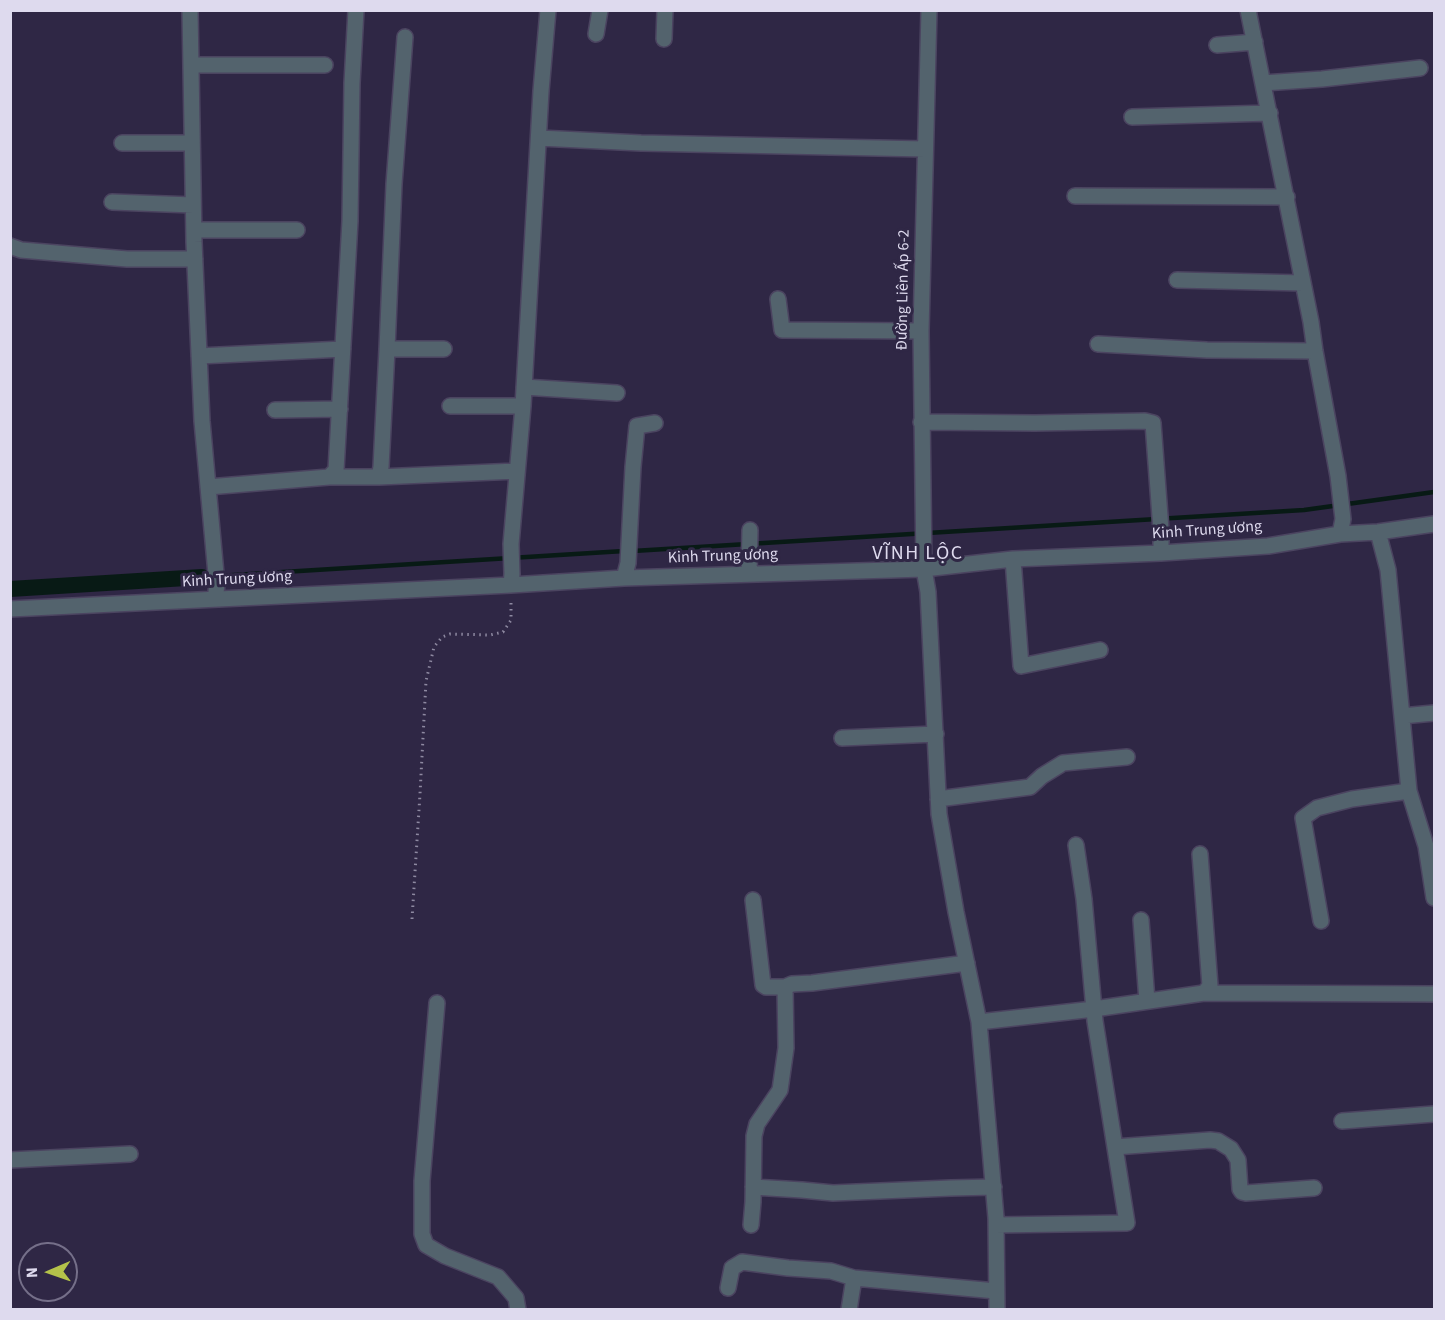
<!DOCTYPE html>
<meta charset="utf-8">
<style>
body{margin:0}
#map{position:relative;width:1445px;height:1320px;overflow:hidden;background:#2f2745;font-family:"Source Sans 3",sans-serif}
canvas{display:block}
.frame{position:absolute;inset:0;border:12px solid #dedaee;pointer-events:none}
.north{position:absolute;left:18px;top:1242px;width:60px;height:60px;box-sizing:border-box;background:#2f2745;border:2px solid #756f89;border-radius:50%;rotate:268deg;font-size:16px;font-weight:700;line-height:24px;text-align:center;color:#dedaee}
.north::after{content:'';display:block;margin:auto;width:21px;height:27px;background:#b4c24a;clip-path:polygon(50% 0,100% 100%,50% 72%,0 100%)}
</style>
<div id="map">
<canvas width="1445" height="1320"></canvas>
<div class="frame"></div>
<div class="north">N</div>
</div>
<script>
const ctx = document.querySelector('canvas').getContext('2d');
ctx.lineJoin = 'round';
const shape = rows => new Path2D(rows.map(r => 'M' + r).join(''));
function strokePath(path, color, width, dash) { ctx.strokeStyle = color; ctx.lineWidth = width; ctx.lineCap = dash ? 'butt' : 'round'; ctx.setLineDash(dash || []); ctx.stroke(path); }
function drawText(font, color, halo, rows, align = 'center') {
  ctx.font = font + ' "Source Sans 3",sans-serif'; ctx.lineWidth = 6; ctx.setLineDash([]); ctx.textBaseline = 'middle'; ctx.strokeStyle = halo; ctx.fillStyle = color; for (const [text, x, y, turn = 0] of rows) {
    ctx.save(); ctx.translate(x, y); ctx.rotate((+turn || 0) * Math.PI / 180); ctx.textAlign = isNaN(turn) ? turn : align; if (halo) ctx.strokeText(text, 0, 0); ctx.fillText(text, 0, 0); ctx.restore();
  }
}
const stream = shape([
 [633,551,1304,510,1434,492],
 [202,577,624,551]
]);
const canal = shape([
 [10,589,202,577]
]);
const path = shape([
 [412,919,420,794,426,681,434,647,442,637,450,634,490,635,503,632,511,620,511,599]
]);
const minor = shape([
 [190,10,194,242,202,421,217,585,215,599],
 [929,10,921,331,924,569,928,592,939,814,956,912,979,1022,996,1218,997,1310],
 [1248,10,1311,322,1315,351,1338,476,1343,519,1340,534],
 [596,34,600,10],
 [664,39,665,10],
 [1217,45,1255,42],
 [191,65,325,65],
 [1263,83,1322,79,1420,68],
 [1132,117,1270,113],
 [539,138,641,143,925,149],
 [122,143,192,143],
 [1075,196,1287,197],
 [112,202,193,205],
 [194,230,297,230],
 [10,246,21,250,127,259,195,259],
 [1177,280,1303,283],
 [778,299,782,330,921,331],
 [1098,344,1207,350,1315,351],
 [387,349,444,349],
 [199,356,343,349],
 [524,387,617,393],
 [450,406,523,406],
 [275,410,340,409],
 [921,422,1035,423,1145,421,1153,423,1161,530,1161,553],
 [329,477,379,477,381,467,387,349,394,184,405,37],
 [379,477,517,471],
 [208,487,329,477,336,470,350,221,352,83,356,10],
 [1378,532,1388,570,1409,791,1426,846,1434,898],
 [1013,559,1021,666,1100,650],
 [749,574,750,530],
 [624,578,628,563,633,467,637,426,655,423],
 [511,585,512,574,511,544,523,406,541,91,548,10],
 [10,609,511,585,624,578,924,569,1013,559,1161,553,1268,546,1340,534,1378,532,1434,524],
 [1402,716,1434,713],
 [842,738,936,734],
 [938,799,1030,787,1042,776,1063,763,1127,757],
 [753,900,763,985,766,987,785,987],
 [1141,920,1147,1001],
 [1321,921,1303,818,1317,808,1352,799,1409,791],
 [1204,993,1434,994],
 [437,1003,422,1181,422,1234,426,1245,445,1256,498,1277,516,1298,518,1310],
 [979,1022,1094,1009,1204,993,1210,986,1200,854],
 [1342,1121,1434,1114],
 [1115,1147,1210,1140,1218,1141,1231,1149,1238,1160,1240,1189,1242,1192,1246,1193,1314,1188],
 [10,1160,130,1154],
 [753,1187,802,1190,833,1193,951,1188,994,1187],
 [751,1225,753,1202,754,1136,757,1124,780,1090,786,1048,785,987,792,984,812,983,967,963],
 [996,1225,1127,1223,1095,1021,1084,899,1076,845],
 [728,1288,732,1268,742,1262,788,1268,831,1271,854,1278],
 [849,1310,854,1278,996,1291]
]);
const streetNames = [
 ["Đường Liên Ấp 6-2",904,290,-89],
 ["Kinh Trung ương",1207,531,-4],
 ["Kinh Trung ương",723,557,-2],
 ["Kinh Trung ương",237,580,-3]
];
const quarterNames = [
 ["VĨNH LỘC",918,555]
];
strokePath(stream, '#081a15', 4.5);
strokePath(canal, '#081a15', 16);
strokePath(minor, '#4b4460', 18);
strokePath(path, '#8e89a1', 3, [1.5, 4.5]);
strokePath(minor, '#53636d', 15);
drawText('16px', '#dedaee', '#2f2745', streetNames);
ctx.letterSpacing = '1.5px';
drawText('20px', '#dedaee', '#2f2745', quarterNames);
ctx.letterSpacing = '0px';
</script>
